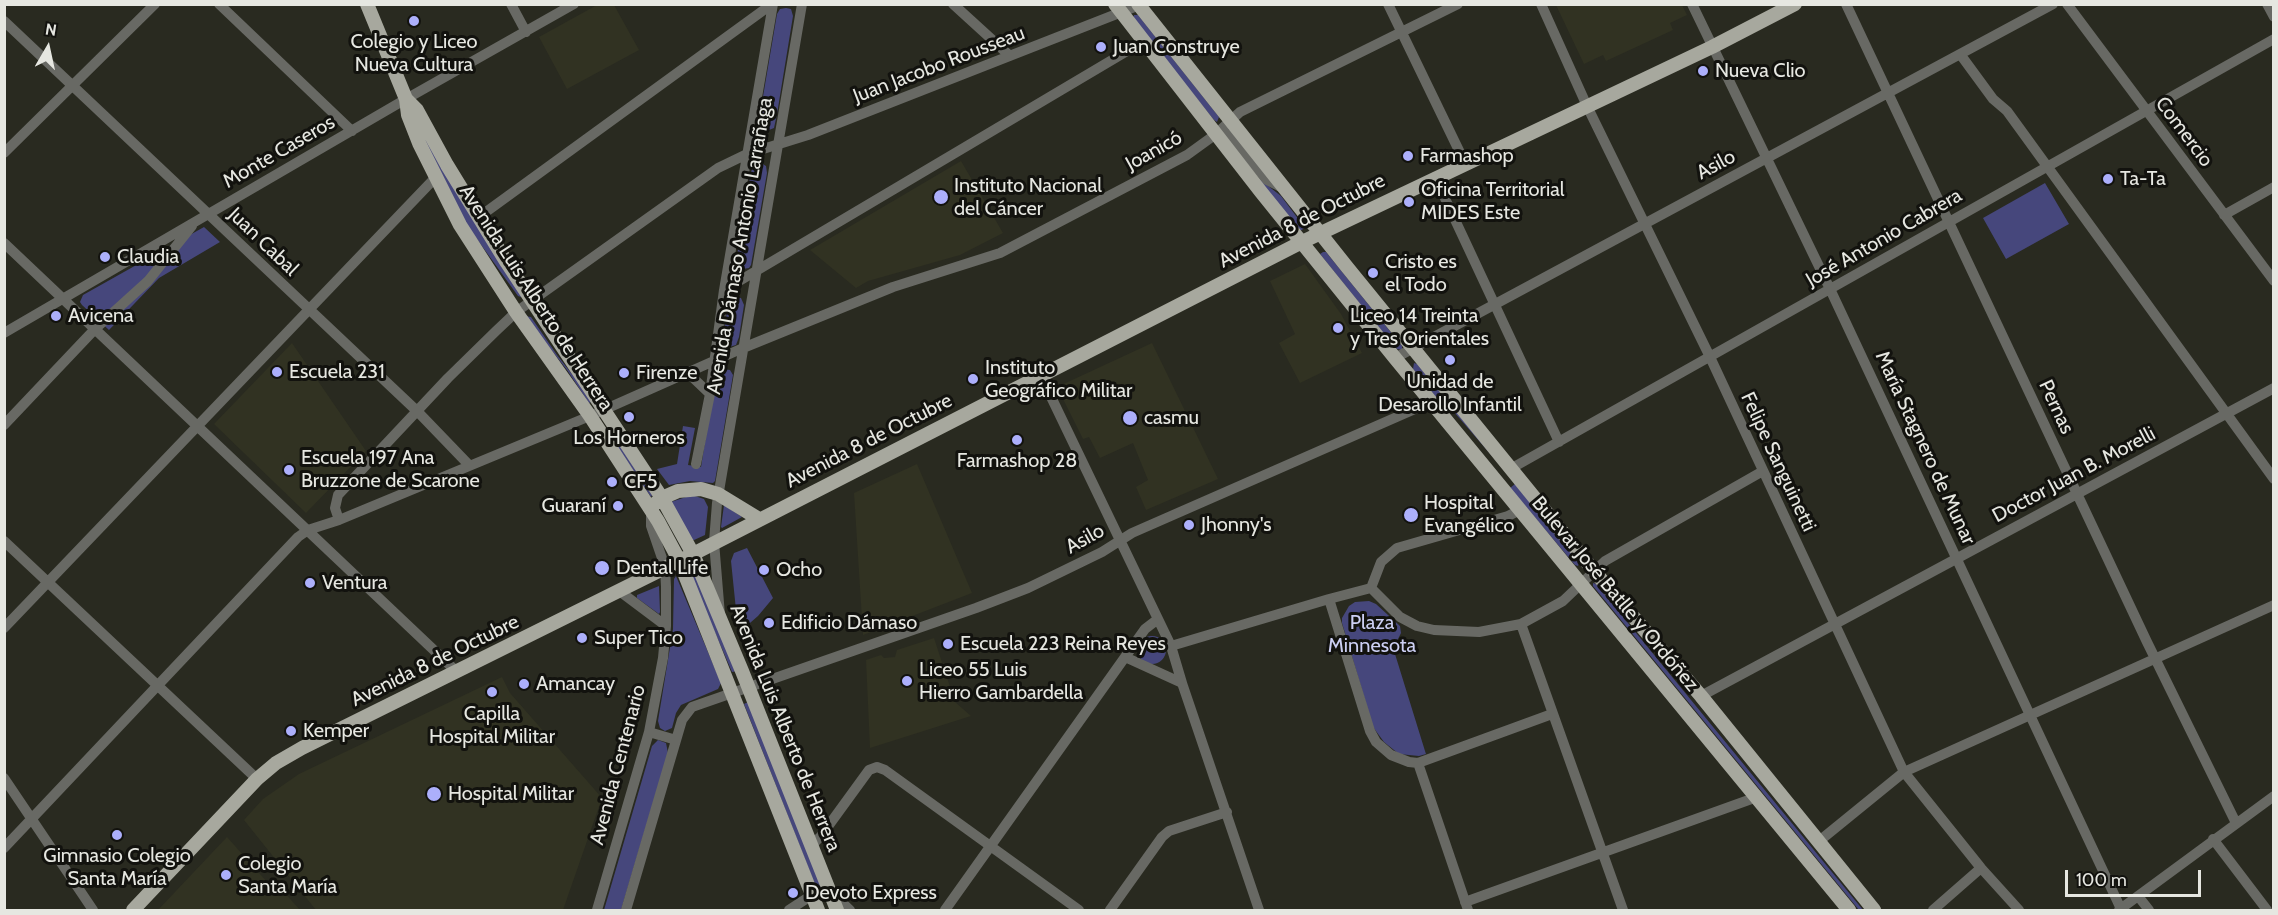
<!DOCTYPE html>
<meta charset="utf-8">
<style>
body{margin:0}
#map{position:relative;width:2278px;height:915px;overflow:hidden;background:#292a20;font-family:Cabin,sans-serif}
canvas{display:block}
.frame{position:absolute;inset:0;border:6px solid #e6e7e1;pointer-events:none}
.north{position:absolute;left:18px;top:18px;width:60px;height:60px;-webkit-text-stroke:4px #12120e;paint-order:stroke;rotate:9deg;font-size:16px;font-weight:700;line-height:24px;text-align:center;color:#e6e7e1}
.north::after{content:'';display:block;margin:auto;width:21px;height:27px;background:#e6e7e1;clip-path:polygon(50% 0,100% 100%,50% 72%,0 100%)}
.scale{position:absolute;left:2065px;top:870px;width:136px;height:27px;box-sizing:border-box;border:3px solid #e6e7e1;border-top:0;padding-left:8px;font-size:18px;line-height:21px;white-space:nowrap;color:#e6e7e1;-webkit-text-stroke:4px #12120e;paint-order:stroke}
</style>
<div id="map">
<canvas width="2278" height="915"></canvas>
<div class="frame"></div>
<div class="north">N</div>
<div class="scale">100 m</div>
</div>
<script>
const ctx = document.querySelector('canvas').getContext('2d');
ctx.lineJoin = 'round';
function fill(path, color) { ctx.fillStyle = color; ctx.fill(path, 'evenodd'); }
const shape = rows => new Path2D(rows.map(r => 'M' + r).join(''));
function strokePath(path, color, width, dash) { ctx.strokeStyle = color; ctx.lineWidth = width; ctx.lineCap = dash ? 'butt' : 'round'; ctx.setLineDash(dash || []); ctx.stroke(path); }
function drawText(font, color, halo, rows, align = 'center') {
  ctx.font = font + ' Cabin,sans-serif'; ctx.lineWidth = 6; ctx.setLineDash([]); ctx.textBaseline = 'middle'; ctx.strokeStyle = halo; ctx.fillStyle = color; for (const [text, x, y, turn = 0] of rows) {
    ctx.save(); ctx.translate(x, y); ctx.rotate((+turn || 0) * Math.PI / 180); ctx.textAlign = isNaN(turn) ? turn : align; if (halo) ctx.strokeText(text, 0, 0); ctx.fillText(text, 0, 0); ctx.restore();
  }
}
const built = shape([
 [597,5,614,5,639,50,567,89,539,37],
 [1556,5,1682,5,1687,15,1670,23,1673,30,1606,61,1603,55,1584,64],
 [961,161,1003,233,960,255,868,281,856,288,810,250],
 [1305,264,1341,314,1362,353,1300,383,1279,343,1295,334,1270,281],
 [292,343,366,451,306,513,214,424],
 [1152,343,1218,479,1146,510,1136,487,1148,480,1133,443,1100,458,1089,437,1083,439,1057,387],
 [917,464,972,593,863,635,854,493],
 [934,638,955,702,971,716,870,748,866,660,881,655,884,658,895,657,897,650],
 [502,677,510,693,602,798,563,910,316,910,244,820,263,799,299,774],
 [227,837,268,883,275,882,300,910,158,910]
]);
const green = shape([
 [786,8,791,9,793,16,777,114,774,128,764,132,758,126,777,14,780,9],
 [1134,15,1138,15,1219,117,1217,122,1214,120,1133,19],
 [419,129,523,295,521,297,518,296,461,217],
 [761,163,766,166,767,173,751,265,749,268,743,269,738,267,736,262,751,172,754,164],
 [1258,178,1281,196,1305,228,1300,231],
 [2045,183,2069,224,2006,259,1983,218],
 [204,227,220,242,159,278,109,330,82,305,80,302,83,295],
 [1323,252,1326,252,1402,346,1402,350,1397,349,1393,345,1320,254],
 [734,297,741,298,744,305,739,337,736,345,726,348,723,344,723,336,728,305,729,301],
 [525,316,531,317,557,355,593,401,589,403,567,370],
 [1414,363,1417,364,1499,464,1454,412,1440,402,1413,369],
 [722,369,730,370,733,375,715,481,713,483,690,481,669,485,657,469,677,464,683,426,695,428,688,465,701,467,716,373],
 [611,431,652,495,651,497,609,435],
 [1515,484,1579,563,1578,566,1575,565,1510,488],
 [692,495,704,499,708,507,705,535,694,540,692,540,671,502],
 [724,505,742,517,722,528,721,527],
 [747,548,773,598,758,616,743,629,736,610,731,561,734,553],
 [696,575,737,671,732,672,691,577],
 [676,576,721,683,718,689,681,705,676,713,672,728,665,731,660,728,658,721,673,629,674,579],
 [1593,583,1596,584,1863,910,1859,910,1593,586],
 [659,586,660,612,659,614,637,598,637,595],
 [1369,601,1376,604,1400,626,1401,633,1394,647,1395,654,1425,751,1426,754,1419,756,1399,754,1384,742,1373,727,1342,623,1342,618,1349,606,1355,602],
 '1138 650a14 14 0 1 1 28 0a14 14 0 1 1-28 0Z',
 [750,701,823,887,817,890,744,704],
 [658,740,666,743,668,753,621,910,604,910,652,746]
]);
const minor = shape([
 [219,4,352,131],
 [511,4,526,32],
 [953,4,1010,56],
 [1388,4,1465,163],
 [1541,4,1587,106,1710,357,1904,772,1981,868,2019,910],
 [1692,4,1830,289,2121,909],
 [1846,4,2147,642,2236,823],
 [2067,4,2274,281],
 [2267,4,2274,17],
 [4,21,418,412,469,465],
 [1960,54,1993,99,2007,111,2274,479],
 [1216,134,1223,132,1231,136,1267,180,1285,189],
 [4,153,155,4],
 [1435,177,1559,442],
 [2224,215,2274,187],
 [479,217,772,4],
 [4,243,457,672],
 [724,290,1144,41],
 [4,333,406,99,574,4],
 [1395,358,2053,4],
 [688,373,710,394],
 [1041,376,1171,646,1182,683],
 [4,425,95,329,148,281,192,226],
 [696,464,710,394,724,290,773,4],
 [1512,468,2274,39],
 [339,520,335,508,338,495,448,378,496,331,516,312,718,168,747,154,808,135,1142,4],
 [4,541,257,779],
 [1371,588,1400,617,1417,626,1434,630,1479,632,1521,624,1563,601,1605,561,1763,471],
 [1371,588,1381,562,1397,548,1508,516,1520,510],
 [618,590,666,626],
 [1329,599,1370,731,1376,742,1391,755,1409,762,1418,763,1552,714],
 [720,615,714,542,717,503,802,4],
 [1521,624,1623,910],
 [4,628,435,178],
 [1171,646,1329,599,1371,588],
 [1125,657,1182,683,1259,910],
 [1701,696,2274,388],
 [649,732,676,740],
 [1418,763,1468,910],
 [4,778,93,910],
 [2213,839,2267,910],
 [1818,842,1904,772,2274,605],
 [811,846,821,836,869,770,877,767,885,770,1079,910],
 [4,848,298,537,308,530,339,520,590,416,743,348,893,287,1000,253,1187,155,1216,134,1240,112,1458,4],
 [2138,896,2149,910],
 [1465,902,1757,797],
 [597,910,649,732,663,658,666,626,666,587,665,567,651,526,651,511],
 [626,910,682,720,692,707,976,608,1028,588,1102,552,1132,533,1431,402],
 [789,910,812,895,830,891,850,910],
 [945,910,1145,629,1158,619],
 [1110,910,1162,837,1169,831,1227,812],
 [1933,910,1981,868],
 [2119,910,2274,796]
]);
const major = shape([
 [367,4,406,99,408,115,419,143,460,225,516,312,590,416,658,521,679,560,818,910],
 [1115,4,1261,192,1395,358,1849,910],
 [1138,4,1347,267,1594,571,1701,696,1874,910],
 [406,99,417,110,447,165,507,263,662,498,693,554,742,671,837,910],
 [656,503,662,498,678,491,701,489,718,494,759,519],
 [133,910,257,779,276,763,302,748,693,554,1302,242,1712,47,1795,4]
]);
const markers = [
 [414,21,6,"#acaffb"],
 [1101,47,6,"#acaffb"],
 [1703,71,6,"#acaffb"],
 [1408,156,6,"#acaffb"],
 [2108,179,6,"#acaffb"],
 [941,197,8,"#acaffb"],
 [1409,202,6,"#acaffb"],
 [105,257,6,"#acaffb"],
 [1373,273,6,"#acaffb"],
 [56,316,6,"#acaffb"],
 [1338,328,6,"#acaffb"],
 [1450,360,6,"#acaffb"],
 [277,372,6,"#acaffb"],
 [624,373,6,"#acaffb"],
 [973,379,6,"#acaffb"],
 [629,417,6,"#acaffb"],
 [1130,418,8,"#acaffb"],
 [1017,440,6,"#acaffb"],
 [289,470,6,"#acaffb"],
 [612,482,6,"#acaffb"],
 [618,506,6,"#acaffb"],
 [1411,515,8,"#acaffb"],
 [1189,525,6,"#acaffb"],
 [602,568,8,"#acaffb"],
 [764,570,6,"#acaffb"],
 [310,583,6,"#acaffb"],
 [769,623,6,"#acaffb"],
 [582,638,6,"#acaffb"],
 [948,644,6,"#acaffb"],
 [907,681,6,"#acaffb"],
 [524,684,6,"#acaffb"],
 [492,692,6,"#acaffb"],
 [291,731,6,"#acaffb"],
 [434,794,8,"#acaffb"],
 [117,835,6,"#acaffb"],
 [226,875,6,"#acaffb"],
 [793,893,6,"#acaffb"]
];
const poiNames = [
 ["Colegio y Liceo",414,42,"center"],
 ["Nueva Cultura",414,65,"center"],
 ["Juan Construye",1113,47],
 ["Nueva Clio",1715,71],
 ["Farmashop",1420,156],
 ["Ta-Ta",2120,179],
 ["Instituto Nacional",954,186],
 ["del Cáncer",954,209],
 ["Oficina Territorial",1421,190],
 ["MIDES Este",1421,213],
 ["Claudia",117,257],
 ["Cristo es",1385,262],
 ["el Todo",1385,285],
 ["Avicena",68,316],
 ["Liceo 14 Treinta",1350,316],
 ["y Tres Orientales",1350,339],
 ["Instituto",985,368],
 ["Geográfico Militar",985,391],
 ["Escuela 231",289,372],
 ["Firenze",636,373],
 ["Unidad de",1450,382,"center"],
 ["Desarollo Infantil",1450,405,"center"],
 ["casmu",1144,418],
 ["Los Horneros",629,438,"center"],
 ["Escuela 197 Ana",301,458],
 ["Bruzzone de Scarone",301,481],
 ["Farmashop 28",1017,461,"center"],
 ["CF5",624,482],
 ["Hospital",1424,503],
 ["Evangélico",1424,526],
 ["Guaraní",606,506,"right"],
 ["Jhonny's",1201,525],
 ["Dental Life",616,568],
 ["Ocho",776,570],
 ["Ventura",322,583],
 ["Edificio Dámaso",781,623],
 ["Super Tico",594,638],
 ["Escuela 223 Reina Reyes",960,644],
 ["Liceo 55 Luis",919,670],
 ["Hierro Gambardella",919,693],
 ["Amancay",536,684],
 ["Capilla",492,714,"center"],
 ["Hospital Militar",492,737,"center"],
 ["Kemper",303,731],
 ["Hospital Militar",448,794],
 ["Gimnasio Colegio",117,856,"center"],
 ["Santa María",117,879,"center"],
 ["Colegio",238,864],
 ["Santa María",238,887],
 ["Devoto Express",805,893]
];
const streetNames = [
 ["Juan Jacobo Rousseau",939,65,-21],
 ["Comercio",2184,132,53],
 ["Joanicó",1154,151,-29],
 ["Monte Caseros",279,152,-30],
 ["Asilo",1716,165,-28],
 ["Avenida 8 de Octubre",1302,221,-27],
 ["José Antonio Cabrera",1884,238,-30],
 ["Juan Cabal",263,242,44],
 ["Avenida Dámaso Antonio Larrañaga",740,246,-80],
 ["Avenida Luis Alberto de Herrera",536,298,57],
 ["Pernas",2056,407,65],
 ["Avenida 8 de Octubre",869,441,-27],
 ["María Stagnero de Munar",1925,448,65],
 ["Felipe Sanguinetti",1778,462,65],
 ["Doctor Juan B. Morelli",2074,475,-28],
 ["Asilo",1085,539,-29],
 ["Bulevar José Batlle y Ordóñez",1615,594,50],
 ["Avenida 8 de Octubre",435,661,-26],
 ["Avenida Luis Alberto de Herrera",785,728,68],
 ["Avenida Centenario",618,765,-75]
];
const parkNames = [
 ["Plaza",1372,623],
 ["Minnesota",1372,646]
];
fill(built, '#313222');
fill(green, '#46477c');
strokePath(minor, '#686964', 10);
strokePath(major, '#a7a89e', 14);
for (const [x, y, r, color] of markers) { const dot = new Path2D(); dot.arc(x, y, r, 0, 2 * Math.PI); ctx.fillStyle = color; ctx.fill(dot); strokePath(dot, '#12120e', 2); }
drawText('20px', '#e6e7e1', '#12120e', poiNames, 'left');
drawText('20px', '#e6e7e1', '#12120e', streetNames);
drawText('20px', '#cccff3', '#12120e', parkNames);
</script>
